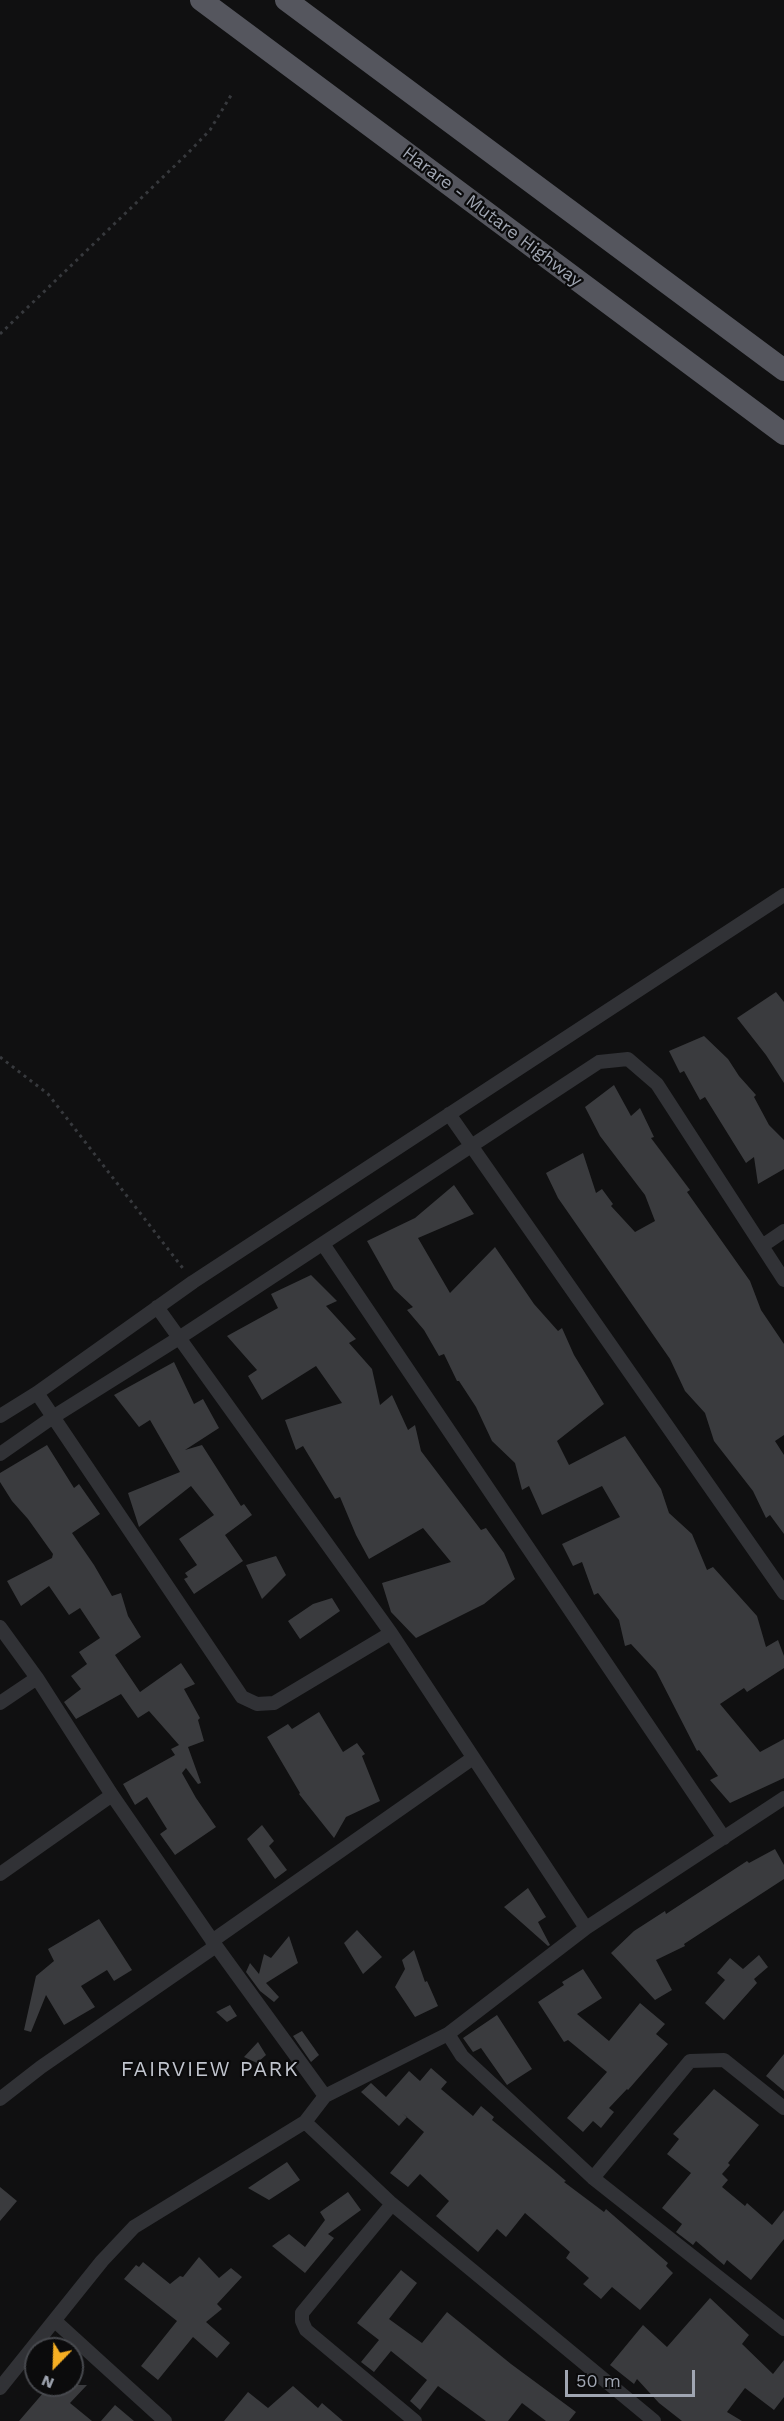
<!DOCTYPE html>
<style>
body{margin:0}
#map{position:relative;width:784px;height:2421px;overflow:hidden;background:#101011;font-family:"Work Sans",sans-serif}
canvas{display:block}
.north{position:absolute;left:24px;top:2337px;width:60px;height:60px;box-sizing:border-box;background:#0b0b0c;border:2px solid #47494e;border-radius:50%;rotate:203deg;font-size:16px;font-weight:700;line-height:24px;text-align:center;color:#a0a6b2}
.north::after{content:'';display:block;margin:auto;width:21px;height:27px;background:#f6af23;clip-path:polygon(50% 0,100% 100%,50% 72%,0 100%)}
.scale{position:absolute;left:565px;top:2370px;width:130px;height:27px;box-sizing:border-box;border:3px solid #a0a6b2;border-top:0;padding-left:8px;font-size:18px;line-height:21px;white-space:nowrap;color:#a0a6b2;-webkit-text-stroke:4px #0b0b0c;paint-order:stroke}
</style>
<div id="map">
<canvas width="784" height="2421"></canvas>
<div class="north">N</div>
<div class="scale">50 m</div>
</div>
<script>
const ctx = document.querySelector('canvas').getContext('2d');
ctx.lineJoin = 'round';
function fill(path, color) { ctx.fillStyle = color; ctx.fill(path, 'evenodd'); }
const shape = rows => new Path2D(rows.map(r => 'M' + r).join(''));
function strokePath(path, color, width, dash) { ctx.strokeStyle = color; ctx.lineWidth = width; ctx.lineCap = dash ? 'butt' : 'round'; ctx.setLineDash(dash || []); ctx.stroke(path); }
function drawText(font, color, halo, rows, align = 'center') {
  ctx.font = font + ' "Work Sans",sans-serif'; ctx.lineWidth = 4.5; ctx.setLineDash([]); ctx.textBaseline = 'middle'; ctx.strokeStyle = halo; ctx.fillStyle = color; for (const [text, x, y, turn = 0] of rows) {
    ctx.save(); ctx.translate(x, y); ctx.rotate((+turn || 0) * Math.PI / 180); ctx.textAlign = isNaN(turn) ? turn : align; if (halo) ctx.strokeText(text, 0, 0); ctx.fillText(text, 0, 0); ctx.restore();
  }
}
const building = shape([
 [776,992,784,1002,784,1083,766,1055,737,1018],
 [704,1036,728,1059,739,1076,756,1095,754,1097,769,1125,784,1140,784,1169,758,1184,754,1157,746,1163,705,1097,700,1100,684,1071,680,1073,669,1051],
 [614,1085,631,1116,640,1108,654,1137,651,1138,690,1190,687,1192,750,1281,761,1310,784,1344,784,1435,775,1441,784,1455,784,1534,770,1515,766,1518,753,1491,714,1441,705,1413,685,1391,670,1359,558,1198,546,1173,583,1153,596,1193,602,1189,613,1204,611,1206,635,1232,655,1221,645,1195,600,1136,585,1107],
 [454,1185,474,1214,418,1238,450,1293,495,1247,534,1304,558,1331,562,1328,574,1355,604,1404,557,1441,569,1465,625,1436,661,1489,669,1513,692,1534,707,1570,713,1567,757,1616,766,1647,778,1640,784,1656,784,1668,747,1692,744,1688,720,1704,760,1752,784,1739,784,1778,730,1803,710,1780,718,1776,699,1750,697,1751,656,1671,631,1644,625,1646,619,1620,598,1593,594,1595,582,1562,573,1566,562,1544,620,1517,602,1486,542,1515,529,1486,522,1490,515,1463,492,1441,476,1407,459,1381,457,1381,444,1354,439,1356,424,1330,407,1310,413,1307,394,1289,367,1241,415,1218],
 [311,1275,337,1301,326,1306,356,1339,349,1343,372,1369,380,1405,392,1395,408,1430,415,1425,421,1451,481,1530,486,1528,504,1553,515,1579,484,1604,416,1638,391,1612,382,1583,451,1562,423,1528,369,1559,356,1535,340,1497,335,1499,303,1446,296,1450,285,1420,342,1403,316,1366,262,1400,248,1376,257,1370,227,1336,278,1308,271,1294],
 [174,1362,194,1404,203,1399,219,1428,185,1450,202,1445,241,1506,244,1504,252,1515,225,1535,243,1561,194,1594,184,1579,188,1577,185,1573,197,1565,179,1539,214,1515,191,1486,139,1527,128,1493,180,1472,150,1420,139,1427,114,1395],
 [47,1445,74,1488,79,1484,100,1514,72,1533,94,1565,112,1596,121,1593,128,1616,141,1637,115,1655,140,1692,181,1663,195,1684,184,1689,200,1718,198,1720,204,1741,188,1747,201,1783,198,1784,186,1768,182,1773,196,1798,216,1827,175,1855,160,1834,167,1829,147,1797,135,1805,123,1784,175,1755,171,1749,179,1745,149,1711,138,1718,121,1694,76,1719,64,1702,81,1689,71,1676,87,1664,79,1652,100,1638,80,1608,69,1615,49,1586,21,1606,7,1581,52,1558,53,1554,28,1519,12,1501,0,1482,0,1473],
 [276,1556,286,1575,262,1599,246,1565],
 [332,1598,340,1611,300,1639,288,1621,313,1604],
 [319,1712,343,1752,357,1743,365,1754,362,1756,380,1801,346,1817,334,1838,299,1794,300,1793,267,1737,288,1724,292,1729],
 [262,1825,274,1841,269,1846,287,1870,275,1879,247,1839],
 [775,1849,784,1865,784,1879,684,1944,685,1946,656,1960,672,1990,655,2000,611,1953,634,1931,665,1911,666,1914,747,1861,749,1863],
 [528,1888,546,1917,538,1922,550,1945,548,1946,504,1907],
 [99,1919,132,1970,114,1981,107,1970,81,1986,95,2007,64,2025,46,1995,31,2032,24,2030,36,1976,54,1961,48,1949],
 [357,1930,382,1957,363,1974,344,1943],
 [289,1936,298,1963,266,1983,279,1997,274,2002,260,1991,246,1972,250,1963,259,1974,264,1954,271,1958],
 [414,1950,425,1982,427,1981,438,2006,415,2017,395,1987,405,1969,402,1960],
 [759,1955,768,1967,754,1979,757,1983,724,2020,705,2003,725,1980,717,1973,730,1958,743,1969],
 [583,1969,602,1998,577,2014,609,2041,640,2003,665,2024,656,2034,668,2044,628,2090,627,2089,609,2108,614,2112,601,2128,593,2121,583,2132,567,2118,607,2072,568,2040,564,2042,538,2002,564,1985,562,1982],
 [230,2005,237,2016,227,2022,216,2012],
 [497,2015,532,2069,507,2085,481,2048,473,2052,463,2038],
 [302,2031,319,2055,311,2062,293,2036],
 [258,2042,266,2055,257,2063,244,2057],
 [784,2054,784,2091,766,2076],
 [431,2068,447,2082,441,2089,473,2116,481,2106,494,2117,492,2120,552,2169,566,2181,564,2182,604,2212,606,2209,668,2263,666,2266,673,2273,640,2310,612,2287,601,2299,583,2284,589,2278,566,2258,570,2252,525,2213,506,2237,497,2229,478,2252,436,2216,449,2201,420,2174,408,2187,390,2173,424,2132,402,2113,407,2117,399,2126,361,2092,371,2083,386,2097,409,2071,420,2081],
 [714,2089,759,2125,728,2163,730,2165,722,2174,728,2180,722,2187,745,2206,747,2203,772,2225,784,2210,784,2239,751,2280,727,2260,724,2265,696,2241,693,2245,676,2232,682,2224,662,2208,691,2173,667,2154,679,2139,673,2134],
 [287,2162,300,2180,269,2200,248,2188],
 [0,2187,17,2201,0,2221],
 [348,2192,361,2210,328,2234,334,2238,305,2273,272,2246,289,2234,305,2247,325,2220,320,2212],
 [199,2257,219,2278,231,2268,242,2277,217,2304,222,2309,206,2322,230,2343,217,2358,193,2337,158,2380,141,2366,177,2321,124,2279,136,2265,139,2267,143,2262,170,2284,180,2276,183,2277],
 [401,2270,417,2283,389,2319,422,2343,447,2312,511,2364,576,2412,569,2421,546,2421,522,2403,508,2421,486,2421,438,2386,420,2410,410,2401,427,2380,391,2351,374,2372,361,2362,379,2340,357,2323],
 [710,2298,749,2335,742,2344,773,2374,784,2360,784,2397,774,2410,745,2388,727,2412,742,2421,682,2421,659,2403,637,2379,634,2384,610,2365,643,2325,667,2347],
 [50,2385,87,2385,70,2403,92,2421,19,2421],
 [293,2386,318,2408,322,2403,343,2421,224,2421,248,2392,268,2408],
 [115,2405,134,2421,101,2421]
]);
const path = shape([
 [0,334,188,153,210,130,233,92],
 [0,1057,48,1094,185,1271]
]);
const minor = shape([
 [449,1114,784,1593],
 [323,1244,724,1838],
 [762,1246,784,1231],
 [157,1307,391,1633,586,1928],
 [37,1393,242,1697,257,1704,274,1703,391,1633],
 [0,1416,37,1393,193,1282,784,895],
 [0,1454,53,1417,179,1338,599,1062,628,1059,657,1084,784,1280],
 [0,1627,37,1678,112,1795,216,1946,325,2096],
 [0,1703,37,1678],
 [0,1874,112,1795],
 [212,1941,473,1758],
 [448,2034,462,2056,593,2178,784,2329],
 [0,2099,41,2067,216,1946],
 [305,2122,392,2204,654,2421],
 [593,2178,690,2061,724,2060,784,2108],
 [392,2204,302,2313,302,2321,306,2330,415,2421],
 [55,2321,165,2421],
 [0,2388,102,2261,134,2227,305,2122,325,2096,448,2034,586,1928,784,1798]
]);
const trunk = shape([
 [201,0,784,434],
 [286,0,784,370]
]);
const streetNames = [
 ["Harare - Mutare Highway",492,217,37]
];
const quarterNames = [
 ["FAIRVIEW PARK",210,2070]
];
fill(building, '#3a3b3e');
strokePath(path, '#37393d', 3, [3, 4.5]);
strokePath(minor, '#313236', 14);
strokePath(trunk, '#55565e', 22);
drawText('18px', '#a0a6b2', '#0b0b0c', streetNames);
ctx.letterSpacing = '1.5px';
drawText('21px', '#c1c5ce', '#0b0b0c', quarterNames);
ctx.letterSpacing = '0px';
</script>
